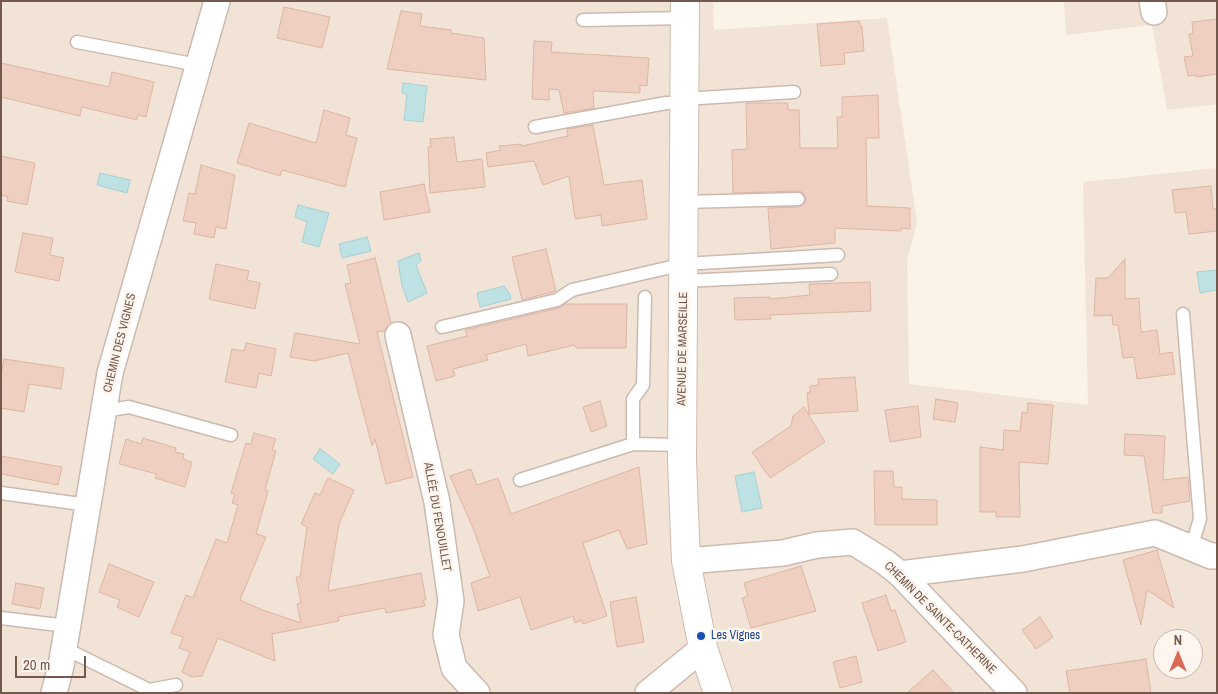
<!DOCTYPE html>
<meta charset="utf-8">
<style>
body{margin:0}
#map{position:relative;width:1218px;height:694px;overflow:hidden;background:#fbf2e8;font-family:"Archivo Narrow",sans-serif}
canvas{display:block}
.frame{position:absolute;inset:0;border:2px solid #73584e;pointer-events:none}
.north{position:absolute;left:1153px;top:629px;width:50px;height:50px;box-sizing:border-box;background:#fef6ee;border:1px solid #c6b7ae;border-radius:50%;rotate:0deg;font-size:14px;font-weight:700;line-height:20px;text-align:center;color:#73584e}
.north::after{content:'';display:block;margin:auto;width:18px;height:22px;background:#db6857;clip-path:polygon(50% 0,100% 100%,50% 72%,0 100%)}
.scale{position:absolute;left:15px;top:656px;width:71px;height:22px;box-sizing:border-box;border:2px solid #73584e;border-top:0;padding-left:6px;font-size:15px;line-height:18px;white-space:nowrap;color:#73584e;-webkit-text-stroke:4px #fef6ee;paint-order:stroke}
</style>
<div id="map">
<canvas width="1218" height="694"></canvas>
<div class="frame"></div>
<div class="north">N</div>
<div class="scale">20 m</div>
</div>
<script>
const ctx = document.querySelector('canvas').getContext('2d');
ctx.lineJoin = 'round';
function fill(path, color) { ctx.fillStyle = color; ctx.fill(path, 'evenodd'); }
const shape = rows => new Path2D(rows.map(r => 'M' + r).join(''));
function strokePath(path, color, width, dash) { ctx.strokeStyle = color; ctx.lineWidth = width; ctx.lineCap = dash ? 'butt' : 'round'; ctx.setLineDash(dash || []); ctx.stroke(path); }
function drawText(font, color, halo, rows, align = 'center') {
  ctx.font = font + ' "Archivo Narrow",sans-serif'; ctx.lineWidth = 5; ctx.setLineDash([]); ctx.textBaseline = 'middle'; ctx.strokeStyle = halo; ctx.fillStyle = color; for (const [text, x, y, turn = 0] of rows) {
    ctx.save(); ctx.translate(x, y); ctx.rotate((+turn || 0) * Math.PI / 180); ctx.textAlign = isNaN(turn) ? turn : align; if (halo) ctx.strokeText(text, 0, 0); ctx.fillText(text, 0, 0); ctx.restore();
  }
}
const residential = shape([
 [1,1,713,1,714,30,887,18,917,223,907,260,909,384,1088,405,1083,182,1217,168,1217,693,1,693],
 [1163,639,1193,639,1193,669,1163,669],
 [1064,1,1217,1,1217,104,1167,110,1152,25,1066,35]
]);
const water = shape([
 [403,83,427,86,423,122,404,120,407,94,402,93,403,83],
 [100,173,130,180,127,193,97,185,100,173],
 [298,205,329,213,319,247,302,242,307,222,295,217,298,205],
 [367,237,371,251,342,258,339,244,367,237],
 [419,253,421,261,416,265,427,293,408,302,402,286,398,261,419,253],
 [1217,270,1217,290,1200,293,1197,272,1217,270],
 [504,286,510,294,511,299,480,307,477,293,504,286],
 [320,449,340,464,333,474,313,459,320,449],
 [754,472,762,508,742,512,735,476,754,472]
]);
const building = shape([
 [284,7,330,17,322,48,277,38,284,7],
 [401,11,422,14,420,26,451,30,451,33,484,38,486,80,387,69,401,11],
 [1217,19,1217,74,1196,77,1195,75,1188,76,1184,57,1193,56,1189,34,1193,33,1192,22,1217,19],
 [859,21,861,27,862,26,864,51,844,53,845,64,821,66,817,24,859,21],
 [534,41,552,42,551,52,649,58,647,86,640,85,640,93,593,91,594,108,564,113,559,90,549,89,549,100,532,99,534,41],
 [1,63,109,87,112,72,154,82,146,117,138,115,137,120,82,107,80,116,1,97,1,63],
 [878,95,879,138,866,138,867,206,910,208,910,229,901,228,901,231,835,228,835,243,771,249,768,208,799,207,805,203,806,198,802,192,798,191,733,193,732,150,747,149,746,103,788,103,788,110,799,110,800,148,838,148,837,117,842,117,842,97,878,95],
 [324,110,350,118,346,135,357,138,345,187,282,170,280,176,237,163,249,123,316,143,324,110],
 [593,125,604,185,642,180,647,219,602,226,601,215,575,219,569,176,543,185,534,161,488,167,486,153,501,150,499,146,521,144,522,146,568,136,567,129,593,125],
 [454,137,457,162,482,159,485,187,430,193,428,147,431,147,430,139,454,137],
 [1,156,35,163,27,205,7,201,8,197,1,195,1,156],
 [201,165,235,175,226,229,216,227,214,238,194,234,196,223,183,221,189,193,195,194,201,165],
 [424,184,430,212,384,220,380,192,424,184],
 [1211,186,1213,209,1217,209,1217,231,1189,234,1186,212,1175,213,1172,190,1211,186],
 [23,233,53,238,50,255,64,258,59,281,15,272,23,233],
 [546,249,556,291,522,300,512,257,546,249],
 [375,258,391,323,384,331,377,332,413,477,386,484,375,439,372,446,348,353,314,361,290,357,295,333,360,344,345,284,351,283,347,265,375,258],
 [1125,259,1125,299,1139,298,1141,332,1157,330,1160,354,1172,352,1175,374,1137,379,1134,357,1123,358,1118,325,1113,325,1112,315,1094,316,1096,278,1108,278,1125,259],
 [216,264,249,271,247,280,260,283,255,309,209,299,216,264],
 [870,282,871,311,770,315,771,319,735,320,734,298,770,297,770,299,810,295,809,284,870,282],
 [566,304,627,304,626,348,576,348,575,345,528,356,526,344,486,355,488,360,453,369,455,376,436,381,427,346,467,336,465,330,559,308,566,304],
 [246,343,276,349,271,376,259,373,256,388,225,382,232,349,244,351,246,343],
 [4,359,64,368,61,389,29,384,24,412,1,408,1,375,4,359],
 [855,377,858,411,809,414,807,393,810,392,810,386,819,385,818,379,855,377],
 [936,399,958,403,955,422,933,419,936,399],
 [600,401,607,426,591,432,583,407,600,401],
 [1028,403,1053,405,1048,464,1019,462,1020,517,996,517,996,512,980,512,980,447,1003,450,1004,430,1020,431,1022,412,1027,413,1028,403],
 [918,406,921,437,890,442,885,410,918,406],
 [804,407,825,442,770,478,752,452,791,426,793,416,804,407],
 [254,433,276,439,272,450,276,451,265,490,268,491,256,534,266,537,240,600,260,609,301,623,297,604,301,603,296,577,300,577,307,527,301,524,315,493,320,495,328,478,354,490,339,524,328,591,421,573,426,600,423,600,425,606,386,613,385,608,338,617,339,621,272,634,275,661,218,638,202,676,192,677,182,672,190,652,179,648,183,637,171,633,186,595,193,598,216,539,227,543,238,505,232,503,235,494,231,493,246,443,251,444,254,433],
 [1125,434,1165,436,1163,480,1188,477,1190,501,1162,506,1162,513,1153,513,1144,456,1124,455,1125,434],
 [143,438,176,448,175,452,184,454,183,459,192,462,185,487,155,478,157,474,119,464,126,439,141,444,143,438],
 [1,456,62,467,58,485,1,474,1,456],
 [639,467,647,544,627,549,619,530,583,543,607,616,583,624,582,620,575,623,573,616,531,630,520,597,478,611,471,583,490,576,473,528,450,476,471,469,477,485,498,478,511,514,639,467],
 [874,471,893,471,894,487,902,487,902,499,937,500,937,525,875,525,874,471],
 [1157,550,1174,608,1147,590,1141,625,1123,560,1157,550],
 [109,564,154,582,139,617,117,607,120,600,99,592,109,564],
 [801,566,816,611,751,628,742,598,748,596,744,583,801,566],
 [16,583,44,588,40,609,12,604,16,583],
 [886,595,891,611,895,610,906,642,878,651,862,603,886,595],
 [636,597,644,642,617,647,610,602,636,597],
 [1040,617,1053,637,1036,649,1022,630,1040,617],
 [856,656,862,682,840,688,833,662,856,656],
 [1146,659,1151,693,1070,693,1066,671,1146,659],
 [933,670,954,693,907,693,933,670]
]);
const lane = shape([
 [583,20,685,18],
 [77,42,198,65],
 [684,99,794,92],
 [535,127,666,103,684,103],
 [683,202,798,199],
 [684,281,831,274],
 [1183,314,1200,519,1191,548],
 [442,327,557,300,572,290,684,264,838,255],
 [104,411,129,407,231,435],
 [633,444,633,399,643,385,645,297],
 [520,480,633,444,682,445],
 [1,493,88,505],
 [1,618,67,626],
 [64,648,149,690,176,685]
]);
const street = shape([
 [1152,1,1154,12],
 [398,335,437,502,451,601,446,635,454,668,477,693],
 [686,561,783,553,817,545,853,542,885,562,900,574,1014,693],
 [900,574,1023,559,1155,533,1211,556,1217,556],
 [54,693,61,666,110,373,217,1],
 [648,693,703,648]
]);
const secondary = shape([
 [685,1,682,461,686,561,703,648,718,693]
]);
const markers = [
 [701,636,5,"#1a4fb4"]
];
const streetNames = [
 ["CHEMIN DES VIGNES",120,343,-76],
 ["AVENUE DE MARSEILLE",683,349,-89],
 ["ALLÉE DU FENOUILLET",437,517,80],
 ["CHEMIN DE SAINTE-CATHERINE",940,618,45]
];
const transitNames = [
 ["Les Vignes",711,636]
];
fill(residential, '#f2e3d7');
fill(water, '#bee1e3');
strokePath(water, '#a5d1d4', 1);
fill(building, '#eecfc2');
strokePath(building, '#dfb5a3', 1);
strokePath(lane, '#ccb9af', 15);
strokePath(street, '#ccb9af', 28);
strokePath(secondary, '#d0bbaf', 30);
strokePath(lane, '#fff', 12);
strokePath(street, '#fff', 25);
strokePath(secondary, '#fff', 28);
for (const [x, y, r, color] of markers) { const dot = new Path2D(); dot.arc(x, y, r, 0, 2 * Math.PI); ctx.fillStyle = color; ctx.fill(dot); strokePath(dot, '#fef6ee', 2); }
drawText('12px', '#73584e', '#fef6ee', streetNames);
drawText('12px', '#164399', '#fef6ee', transitNames, 'left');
</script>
